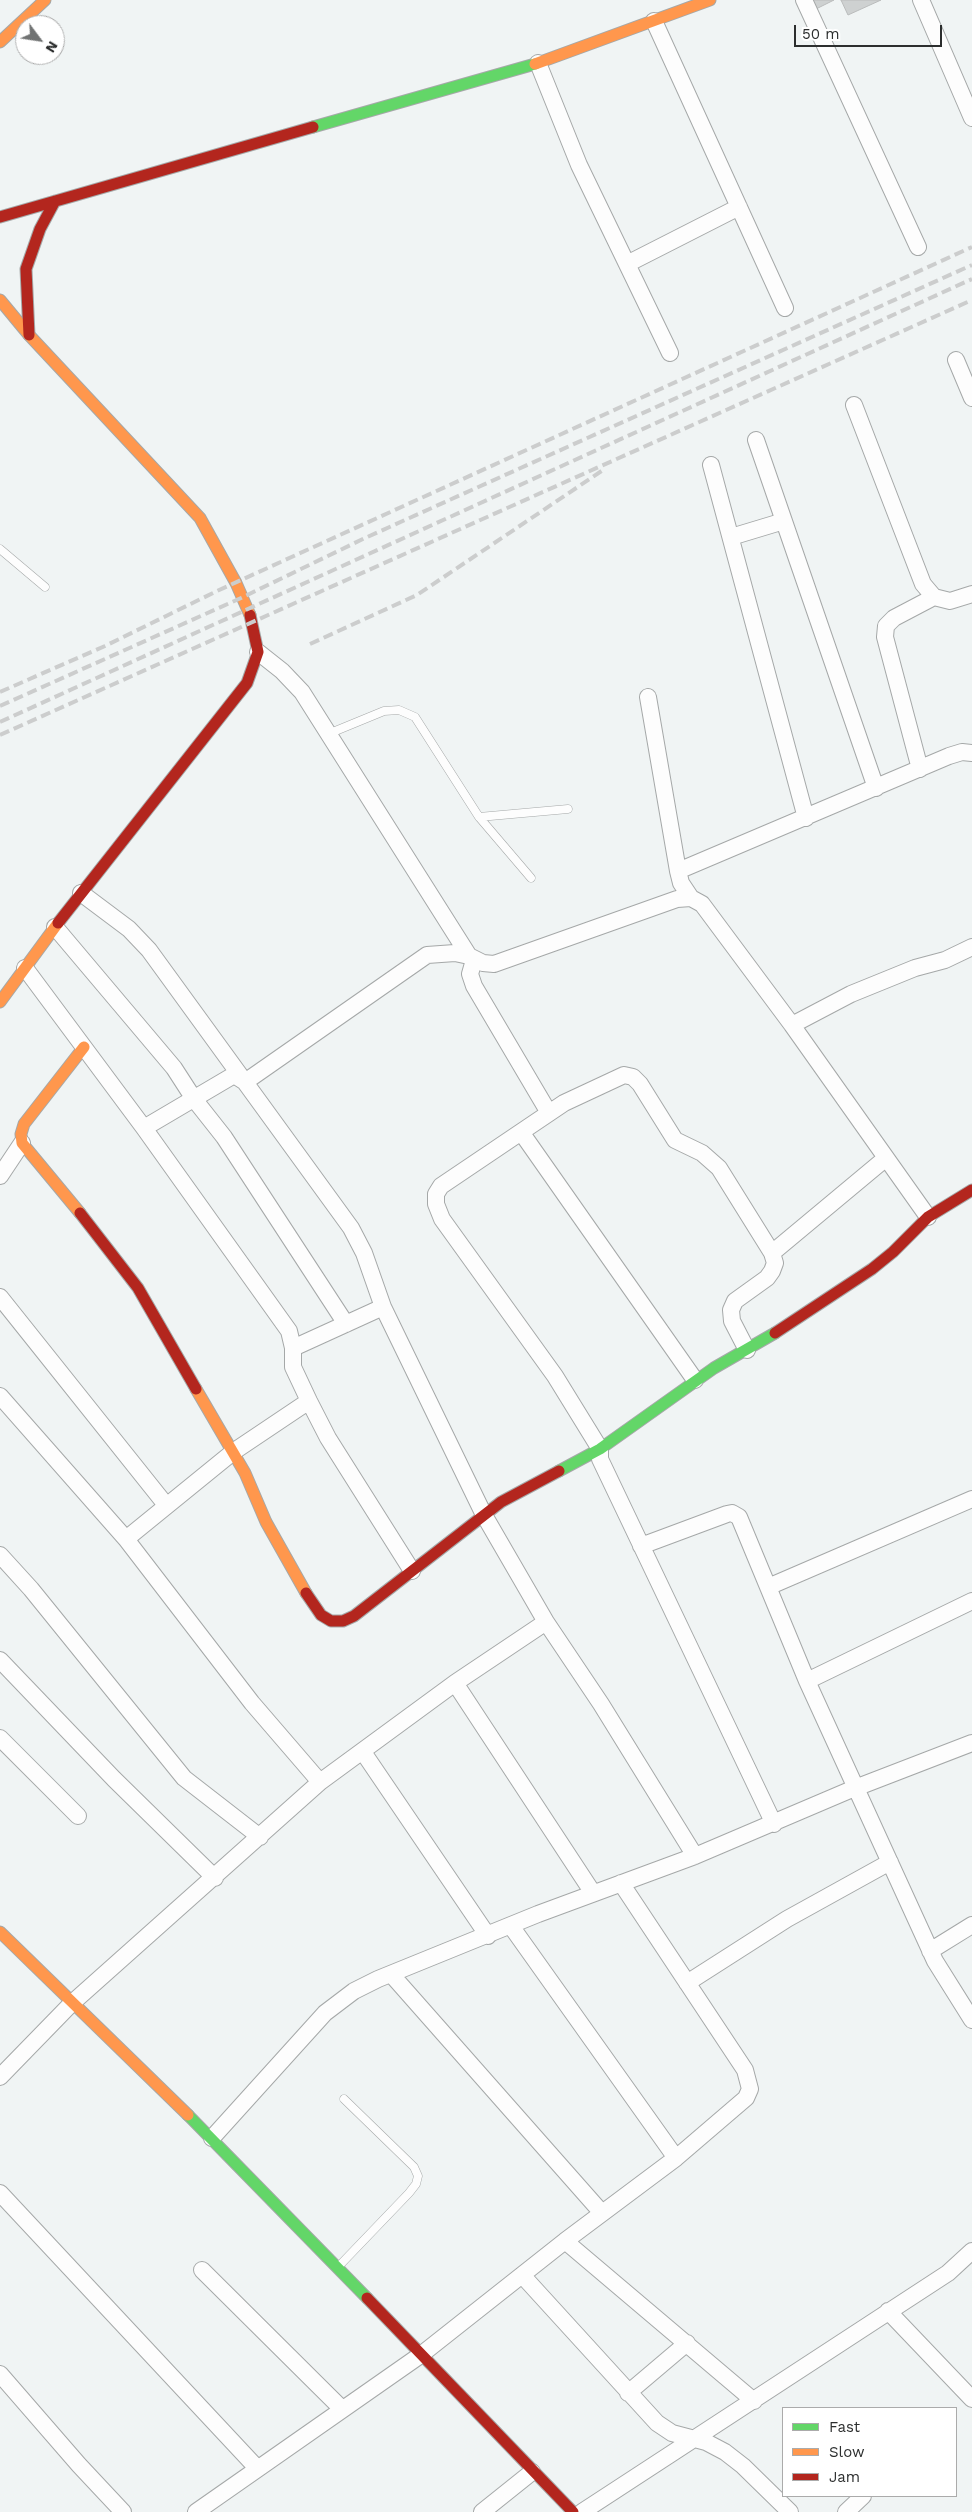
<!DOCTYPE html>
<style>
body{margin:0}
#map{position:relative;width:972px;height:2512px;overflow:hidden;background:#f0f4f4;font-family:"Work Sans",sans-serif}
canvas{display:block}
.legend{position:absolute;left:782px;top:2407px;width:175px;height:90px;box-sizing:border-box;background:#fff;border:1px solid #ababab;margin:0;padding:6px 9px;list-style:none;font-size:15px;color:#2c2e2e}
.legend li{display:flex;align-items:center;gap:10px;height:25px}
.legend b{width:25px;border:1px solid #ababab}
.north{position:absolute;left:15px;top:15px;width:50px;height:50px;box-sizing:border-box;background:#fff;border:1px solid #ababab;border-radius:50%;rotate:121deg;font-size:14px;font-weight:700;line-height:20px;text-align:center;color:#2c2e2e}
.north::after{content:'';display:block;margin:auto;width:18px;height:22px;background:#717373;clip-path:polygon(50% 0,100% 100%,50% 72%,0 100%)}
.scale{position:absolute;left:794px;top:25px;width:148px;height:22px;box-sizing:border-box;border:2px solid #2c2e2e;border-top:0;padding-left:6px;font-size:15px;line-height:18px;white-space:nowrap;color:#2c2e2e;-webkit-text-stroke:4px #fff;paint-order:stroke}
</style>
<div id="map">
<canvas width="972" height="2512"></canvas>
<ul class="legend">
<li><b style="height:6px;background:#63d668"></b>Fast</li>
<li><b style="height:6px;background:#ff974d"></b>Slow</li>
<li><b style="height:6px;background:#b3261e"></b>Jam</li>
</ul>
<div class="north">N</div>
<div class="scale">50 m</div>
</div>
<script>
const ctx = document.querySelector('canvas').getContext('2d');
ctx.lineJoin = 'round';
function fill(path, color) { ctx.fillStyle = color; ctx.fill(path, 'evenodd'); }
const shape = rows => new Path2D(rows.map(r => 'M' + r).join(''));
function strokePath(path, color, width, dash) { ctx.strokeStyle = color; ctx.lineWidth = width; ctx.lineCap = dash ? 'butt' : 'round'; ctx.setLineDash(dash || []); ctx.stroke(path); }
const building = shape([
 [809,0,834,0,814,10,809,0],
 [841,0,881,0,848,15,841,0]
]);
const lane = shape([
 [0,549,45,587],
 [328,734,384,711,399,710,415,717,479,817,531,878],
 [479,817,568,809],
 [339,2266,409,2193,416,2184,418,2176,414,2167,344,2099]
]);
const street = shape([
 [804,0,918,247],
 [921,0,972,118],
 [654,21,785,308],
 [538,63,579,165,670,353],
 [627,264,739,207],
 [956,360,972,398],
 [854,405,923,584,934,597,950,601,972,594],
 [756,440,876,788],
 [711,465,806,818],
 [731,537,784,521],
 [258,652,282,671,302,692,469,956,483,963,494,964,677,899,691,898,702,904,792,1025,928,1217],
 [648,697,678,871,681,883,691,898],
 [920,769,885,637,886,626,894,618,934,597],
 [678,871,949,756,962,752,972,753],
 [81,893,129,929,149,950,351,1228,364,1253,383,1307,484,1515,546,1622,601,1704,695,1856],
 [55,927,174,1068,194,1099,224,1137,346,1324],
 [474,960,470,974,474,986,549,1113],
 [25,968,144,1128,289,1331,293,1348,293,1367,309,1401,328,1438,412,1571],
 [792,1025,851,994,915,968,945,960,972,947],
 [144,1128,234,1075,245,1082,427,955,455,953,469,956],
 [521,1132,695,1380],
 [0,1176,22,1143],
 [772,1253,886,1158],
 [0,1297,166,1505],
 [293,1348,383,1307],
 [747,1350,732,1321,731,1310,735,1301,767,1278,772,1271,775,1263,772,1253,719,1168,702,1153,675,1140,640,1084,633,1077,624,1075,564,1103,441,1186,436,1194,436,1204,442,1219,555,1376,600,1449,600,1459,774,1824],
 [0,1396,126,1539,252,1703,320,1782],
 [126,1539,233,1452,309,1401],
 [641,1546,727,1514,732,1513,739,1517,807,1681,935,1961,972,2020],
 [0,1555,31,1589,184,1778,260,1837],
 [768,1587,972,1499],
 [0,1660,114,1779,215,1878],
 [807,1681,972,1601],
 [455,1683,593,1893],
 [0,1738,78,1816],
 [363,1752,488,1936],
 [511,1926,676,2158],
 [930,1951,972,1925],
 [391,1974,602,2213],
 [687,1983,787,1919,890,1862],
 [0,2077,71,2004,320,1782,455,1683,546,1622],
 [212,2138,325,2013,354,1991,378,1979,538,1914,695,1856,850,1790,972,1743],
 [0,2193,257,2468],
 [565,2241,754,2401],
 [202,2270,342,2409],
 [522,2275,657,2423,672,2433,706,2442,725,2452,743,2466,790,2512],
 [888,2311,972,2399],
 [0,2374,79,2465,123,2512],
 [628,2393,687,2343],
 [196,2512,422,2354,565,2241,676,2158,746,2098,750,2089,745,2070,621,1883],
 [482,2512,532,2472],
 [582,2512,948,2273,972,2251],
 [846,2512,863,2496]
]);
const fast = shape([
 [313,127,535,64],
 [559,1471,600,1449,714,1368,775,1333],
 [188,2115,367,2298]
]);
const slow = shape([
 [0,42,45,0],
 [535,64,710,0],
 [0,300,29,335,200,518,236,583,250,615],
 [0,1002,58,923],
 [80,1213,22,1143,21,1134,24,1124,84,1047],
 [196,1389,245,1473,266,1522,306,1593],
 [0,1932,188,2115]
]);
const jam = shape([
 [0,217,313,127],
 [29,335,26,269,40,229,55,201],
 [58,923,247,683,258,652,250,615],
 [80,1213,138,1288,196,1389],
 [775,1333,872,1269,893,1252,928,1217,972,1190],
 [306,1593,321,1615,331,1621,343,1621,354,1616,501,1502,559,1471],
 [367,2298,573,2512]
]);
const rail = shape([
 [310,644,417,595,603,470],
 [0,692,105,646,217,591,972,247],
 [0,706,241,598,365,538,972,265],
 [0,722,972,279],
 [0,735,972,300]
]);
fill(building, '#ced1d1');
strokePath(building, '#babcbc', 1);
strokePath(lane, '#a5a8a8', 9);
strokePath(street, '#a5a8a8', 18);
strokePath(fast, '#a5a8a8', 13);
strokePath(slow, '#a5a8a8', 13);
strokePath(jam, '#a5a8a8', 13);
strokePath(lane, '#fdfdfd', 8);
strokePath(street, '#fdfdfd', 16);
strokePath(fast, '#63d668', 11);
strokePath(slow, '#ff974d', 11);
strokePath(jam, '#b3261e', 11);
strokePath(rail, '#cccdcd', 4, [10, 5]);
</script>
